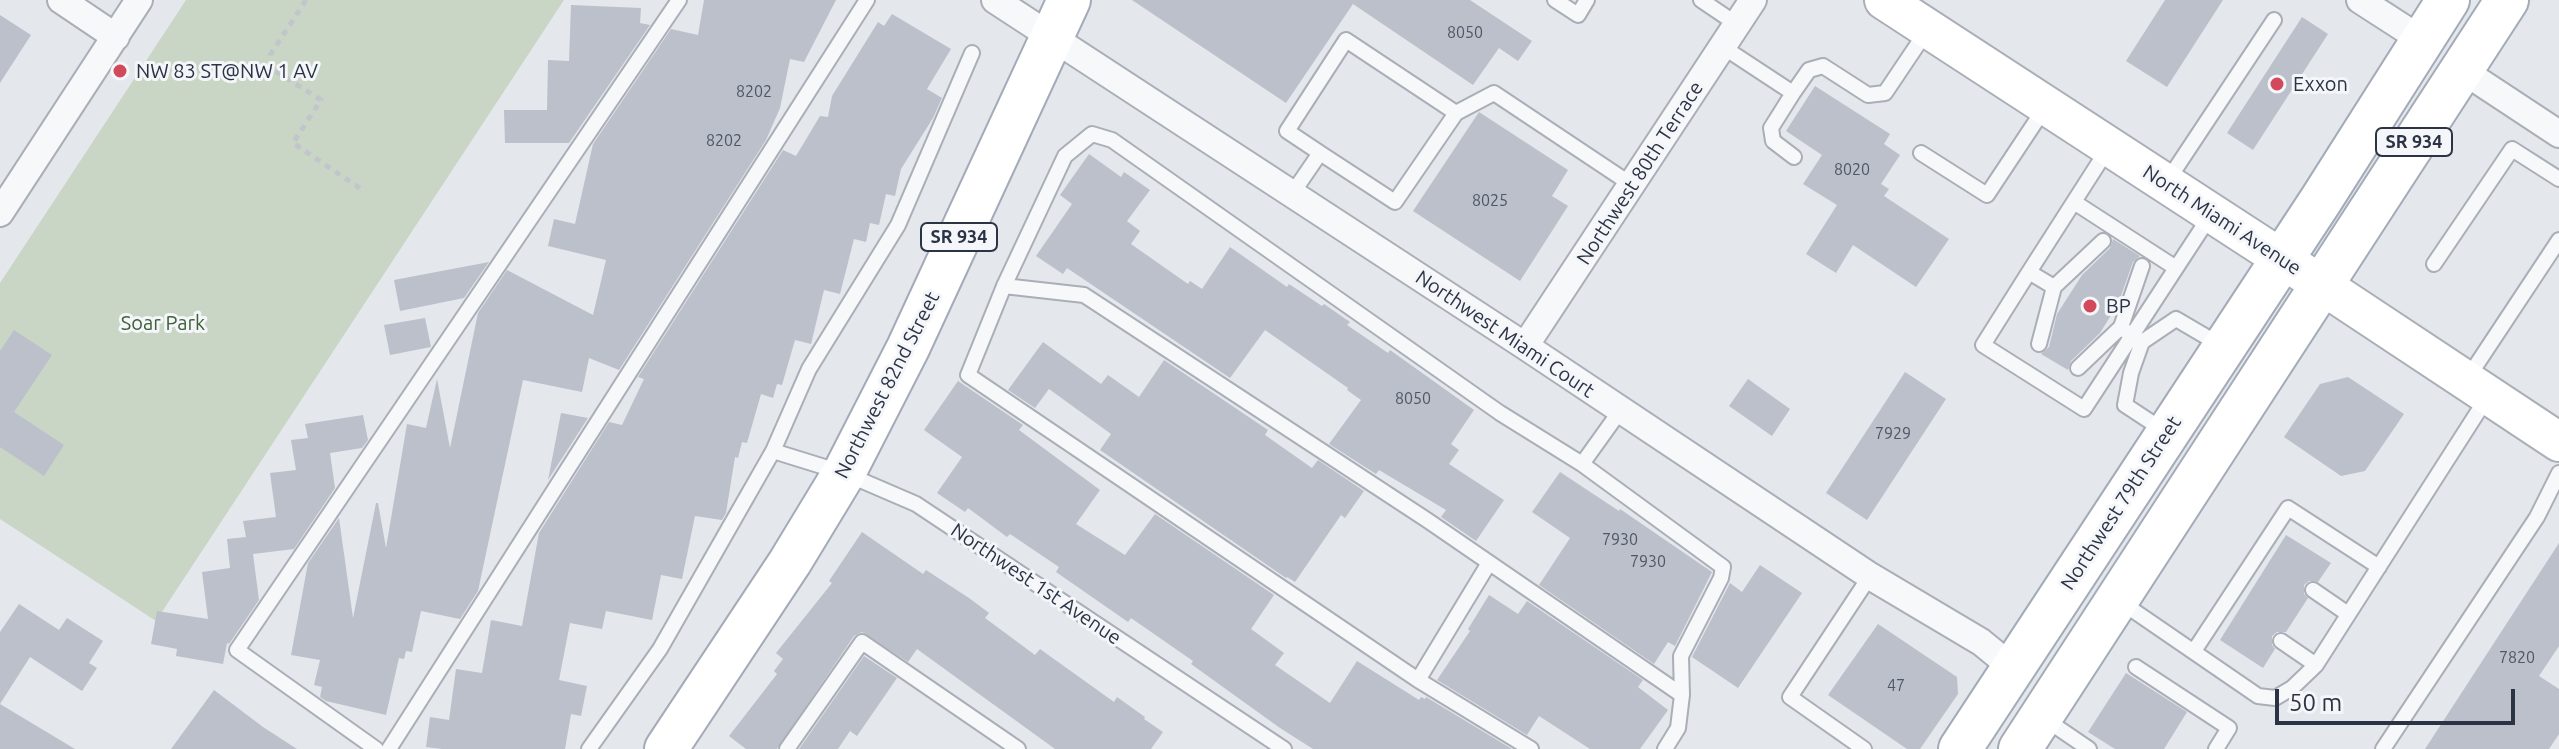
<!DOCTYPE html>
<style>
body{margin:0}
#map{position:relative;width:2559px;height:749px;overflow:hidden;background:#e4e7ec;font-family:Ubuntu,sans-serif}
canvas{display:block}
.scale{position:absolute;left:2275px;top:689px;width:240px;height:36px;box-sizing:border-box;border:4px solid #2b3445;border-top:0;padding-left:10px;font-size:24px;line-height:28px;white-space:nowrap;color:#2b3445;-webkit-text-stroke:6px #f4f6f9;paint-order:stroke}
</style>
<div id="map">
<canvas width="2559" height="749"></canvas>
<div class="scale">50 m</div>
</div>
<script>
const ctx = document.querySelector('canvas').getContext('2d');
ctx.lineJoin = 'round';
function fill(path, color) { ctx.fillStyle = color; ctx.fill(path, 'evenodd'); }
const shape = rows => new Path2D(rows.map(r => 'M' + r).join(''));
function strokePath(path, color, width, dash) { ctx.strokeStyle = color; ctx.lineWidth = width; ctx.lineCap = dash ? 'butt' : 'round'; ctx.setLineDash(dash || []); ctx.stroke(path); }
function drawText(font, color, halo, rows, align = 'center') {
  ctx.font = font + ' Ubuntu,sans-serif'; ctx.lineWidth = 6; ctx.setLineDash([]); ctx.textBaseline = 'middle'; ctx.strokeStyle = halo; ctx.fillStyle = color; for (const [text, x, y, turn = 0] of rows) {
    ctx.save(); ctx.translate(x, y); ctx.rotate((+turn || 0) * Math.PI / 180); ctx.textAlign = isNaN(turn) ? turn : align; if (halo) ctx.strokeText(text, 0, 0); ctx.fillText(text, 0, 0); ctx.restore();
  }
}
const green = shape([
 [186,0,564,0,156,621,0,519,0,283]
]);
const building = shape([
 [704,0,836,0,804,62,790,59,780,108,766,140,619,370,589,358,582,392,523,380,478,591,460,619,421,611,412,652,406,651,404,659,399,658,386,715,326,701,320,697,322,687,314,685,320,660,291,655,308,563,339,518,353,618,376,503,378,503,386,548,407,424,426,428,437,379,450,448,478,313,507,270,593,315,606,260,548,246,554,219,575,224,593,144,671,29,698,35],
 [1132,0,1470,0,1532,41,1518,61,1499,48,1473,85,1353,4,1286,103],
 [2165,0,2223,0,2167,87,2126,61],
 [571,5,641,8,640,23,650,25,569,143,505,143,504,110,547,110,548,60,569,61],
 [892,14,951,49,927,89,942,98,933,118,901,169,895,196,886,194,879,225,870,223,866,242,854,239,840,294,824,290,811,344,795,340,782,385,777,384,773,398,761,394,747,443,742,442,738,458,735,457,726,513,722,520,695,516,682,579,661,575,652,620,606,611,602,629,570,623,559,680,587,686,581,716,571,714,565,749,442,749,426,747,430,717,449,720,456,669,482,673,491,620,522,626,539,533,609,422,622,425,644,379,638,377,783,150,796,156,820,116,828,117,832,96,878,22,884,26],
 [0,15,31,35,0,83],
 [2302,17,2328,34,2253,150,2227,133],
 [1815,86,1890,134,1884,144,1900,155,1881,184,1889,189,1884,196,1949,239,1916,287,1853,245,1836,273,1806,254,1837,205,1803,184,1822,155,1786,131],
 [1479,112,1568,170,1552,196,1568,206,1520,281,1413,211],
 [1089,154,1121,177,1124,172,1150,190,1127,221,1140,231,1131,244,1188,284,1190,281,1202,289,1230,247,1287,287,1289,284,1322,306,1324,304,1350,322,1347,325,1388,353,1390,350,1474,410,1451,444,1459,450,1449,464,1504,500,1476,541,1441,517,1446,510,1379,470,1376,474,1329,444,1361,400,1347,390,1348,388,1265,330,1230,378,1067,268,1063,274,1036,256,1072,204,1060,195],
 [2113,239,2140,256,2133,262,2118,304,2100,333,2071,361,2068,370,2041,354,2049,347,2057,314,2082,275,2110,248],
 [489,262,464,298,400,311,394,280],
 [425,318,431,347,390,355,384,325],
 [14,330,52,355,14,412,64,445,44,476,0,447,0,351],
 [1043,342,1101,384,1108,375,1139,397,1164,360,1268,430,1265,435,1312,468,1318,460,1364,491,1345,518,1341,515,1295,582,1287,577,1286,578,1100,450,1111,434,1049,389,1035,408,1008,390],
 [1905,372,1946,399,1867,520,1826,493],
 [2348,377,2404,414,2365,471,2341,476,2284,437,2320,384],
 [1748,379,1790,409,1772,436,1729,406],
 [958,381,1023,425,1019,430,1100,490,1076,524,1125,555,1155,514,1274,595,1251,629,1284,653,1275,665,1330,703,1357,661,1419,700,1421,697,1425,699,1426,697,1512,749,1313,749,1280,728,1191,664,1193,661,1131,618,1128,622,1056,572,1059,567,1010,534,1007,537,968,508,965,512,937,493,962,457,924,430],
 [561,413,588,418,548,480],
 [363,415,368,440,362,448,330,453,335,488,294,549,253,554,259,600,229,644,227,643,223,664,176,656,177,649,151,644,157,611,208,619,202,572,230,568,227,539,246,537,243,521,276,517,270,473,296,470,291,440,308,438,305,424],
 [1560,472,1619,511,1620,509,1712,572,1675,646,1668,642,1654,664,1539,585,1570,538,1532,512],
 [862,532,923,574,926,570,969,598,989,613,985,618,1035,655,1040,649,1114,702,1117,697,1145,717,1144,719,1163,732,1151,749,1055,749,917,649,908,662,862,632,854,636,777,749,746,749,729,736,777,674,774,671,783,659,776,653,832,583,829,581],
 [2286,535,2331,563,2318,582,2309,581,2304,585,2304,594,2308,598,2286,632,2277,632,2272,636,2272,645,2275,649,2263,668,2220,640],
 [2559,543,2559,646,2539,676,2559,689,2559,734,2549,749,2425,749],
 [1760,565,1802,593,1738,688,1692,657,1730,583,1742,592],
 [1489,595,1518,614,1527,601,1643,680,1638,687,1668,710,1640,749,1590,749,1539,716,1527,735,1437,680,1470,631,1468,629],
 [19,604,59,630,67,618,103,641,89,663,97,668,82,691,30,657,0,704,0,632],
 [1878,624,1957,677,1958,694,1920,749,1907,749,1828,695],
 [864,656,897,678,857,736,850,731,838,749,799,749],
 [2126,673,2187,712,2164,749,2115,749,2088,732],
 [214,690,263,727,297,749,171,749],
 [0,704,75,749,0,749]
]);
const path = shape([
 [306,0,270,55,272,69,321,100,293,143,364,191]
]);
const lane = shape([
 [1555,0,1578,15,1587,0],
 [1701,0,1738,25],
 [1723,47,1793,93,1809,70,1823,66,1868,95,1885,93,1928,29],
 [1793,93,1771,128,1773,141,1794,157],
 [1320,153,1395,202,1456,113],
 [1921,153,1987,195,2046,106],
 [2166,183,2274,20],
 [1292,194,1320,153,1287,131,1346,40,1456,113,1494,93,1632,185],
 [2074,202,2176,268],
 [2434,264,2512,149,2559,179],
 [2029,272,1983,345,2084,409,2212,213],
 [1004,286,1084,295,1427,520,1682,695],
 [2054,287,2029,272,2109,147],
 [2124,330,2142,342,2176,319,2222,346],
 [2142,342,2131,373,2125,405,2166,432],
 [2039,344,2054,287,2103,241],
 [2078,368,2121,327,2142,266],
 [2467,379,2559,240],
 [773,451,844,473,916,504,1284,749],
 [1582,464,1620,411],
 [2313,590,2348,614],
 [2121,602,2258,696,2275,698,2292,688,2316,665,2488,396],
 [2281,641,2316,665],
 [2194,651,2288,508,2379,567],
 [2136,667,2229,728,2216,749],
 [1418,680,1489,563],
 [2045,719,2089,749],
 [376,749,237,650,679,0],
 [389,749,867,0],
 [589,749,660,649,773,451,809,369,898,225,972,53],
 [787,749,862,642,1018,749],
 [1531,749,1418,680,968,375,1004,286,1065,156,1092,134,1112,140,1500,413,1582,464,1723,567,1721,578,1681,656,1682,695,1678,728,1665,749],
 [1864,749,1790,697,1870,576],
 [2383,749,2537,517,2559,473]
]);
const street = shape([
 [61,0,116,37],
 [995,0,1525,346,1870,576,1981,642,2003,660,2011,671],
 [2360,0,2422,40],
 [2462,70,2559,134],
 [0,213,139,0],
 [1525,346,1753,0]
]);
const secondary = shape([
 [1884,0,2322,285,2559,442]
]);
const primary = shape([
 [666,749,790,562,844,473,908,348,1069,0],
 [1960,749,2321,200,2448,0],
 [2020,749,2507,0]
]);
const markers = [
 [120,71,8,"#d1495b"],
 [2277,84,8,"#d1495b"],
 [2090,306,8,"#d1495b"]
];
const numberNames = [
 ["8050",1465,33],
 ["8202",754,92],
 ["8202",724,141],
 ["8020",1852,170],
 ["8025",1490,201],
 ["8050",1413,399],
 ["7929",1893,434],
 ["7930",1620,540],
 ["7930",1648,562],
 ["7820",2517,658],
 ["47",1896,686]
];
const shields = [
 [2414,142,76],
 [959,237,76]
];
const shieldNames = [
 ["SR 934",2414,142],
 ["SR 934",959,237]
];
const poiNames = [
 ["NW 83 ST@NW 1 AV",136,71],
 ["Exxon",2293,84],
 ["BP",2106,306]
];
const streetNames = [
 ["Northwest 80th Terrace",1640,173,-57],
 ["North Miami Avenue",2222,220,33],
 ["Northwest Miami Court",1505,334,34],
 ["Northwest 82nd Street",887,385,-63],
 ["Northwest 79th Street",2121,503,-57],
 ["Northwest 1st Avenue",1036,584,34]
];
const parkNames = [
 ["Soar Park",163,323]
];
fill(green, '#c9d6c5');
fill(building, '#bbc0ca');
strokePath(lane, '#a9aeb7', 18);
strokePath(street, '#a9aeb7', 30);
strokePath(secondary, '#a9aeb7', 42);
strokePath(primary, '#a3abb8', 46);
strokePath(path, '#c2c5cb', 5, [6, 6]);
strokePath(lane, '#f7f8fa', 14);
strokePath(street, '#f7f8fa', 26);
strokePath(secondary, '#fff', 38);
strokePath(primary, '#fff', 42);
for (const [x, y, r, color] of markers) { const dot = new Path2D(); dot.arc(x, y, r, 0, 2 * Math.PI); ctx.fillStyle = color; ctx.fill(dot); strokePath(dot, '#f4f6f9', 3); }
drawText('16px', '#4f5766', null, numberNames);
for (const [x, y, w] of shields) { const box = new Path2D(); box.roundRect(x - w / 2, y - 14, w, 28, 6); ctx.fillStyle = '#f4f6f9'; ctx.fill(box); strokePath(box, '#2b3445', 2); }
drawText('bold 18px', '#2b3445', null, shieldNames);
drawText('20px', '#2b3445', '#f4f6f9', poiNames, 'left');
drawText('20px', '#2b3445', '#f4f6f9', streetNames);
drawText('20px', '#3f6138', '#f4f6f9', parkNames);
</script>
